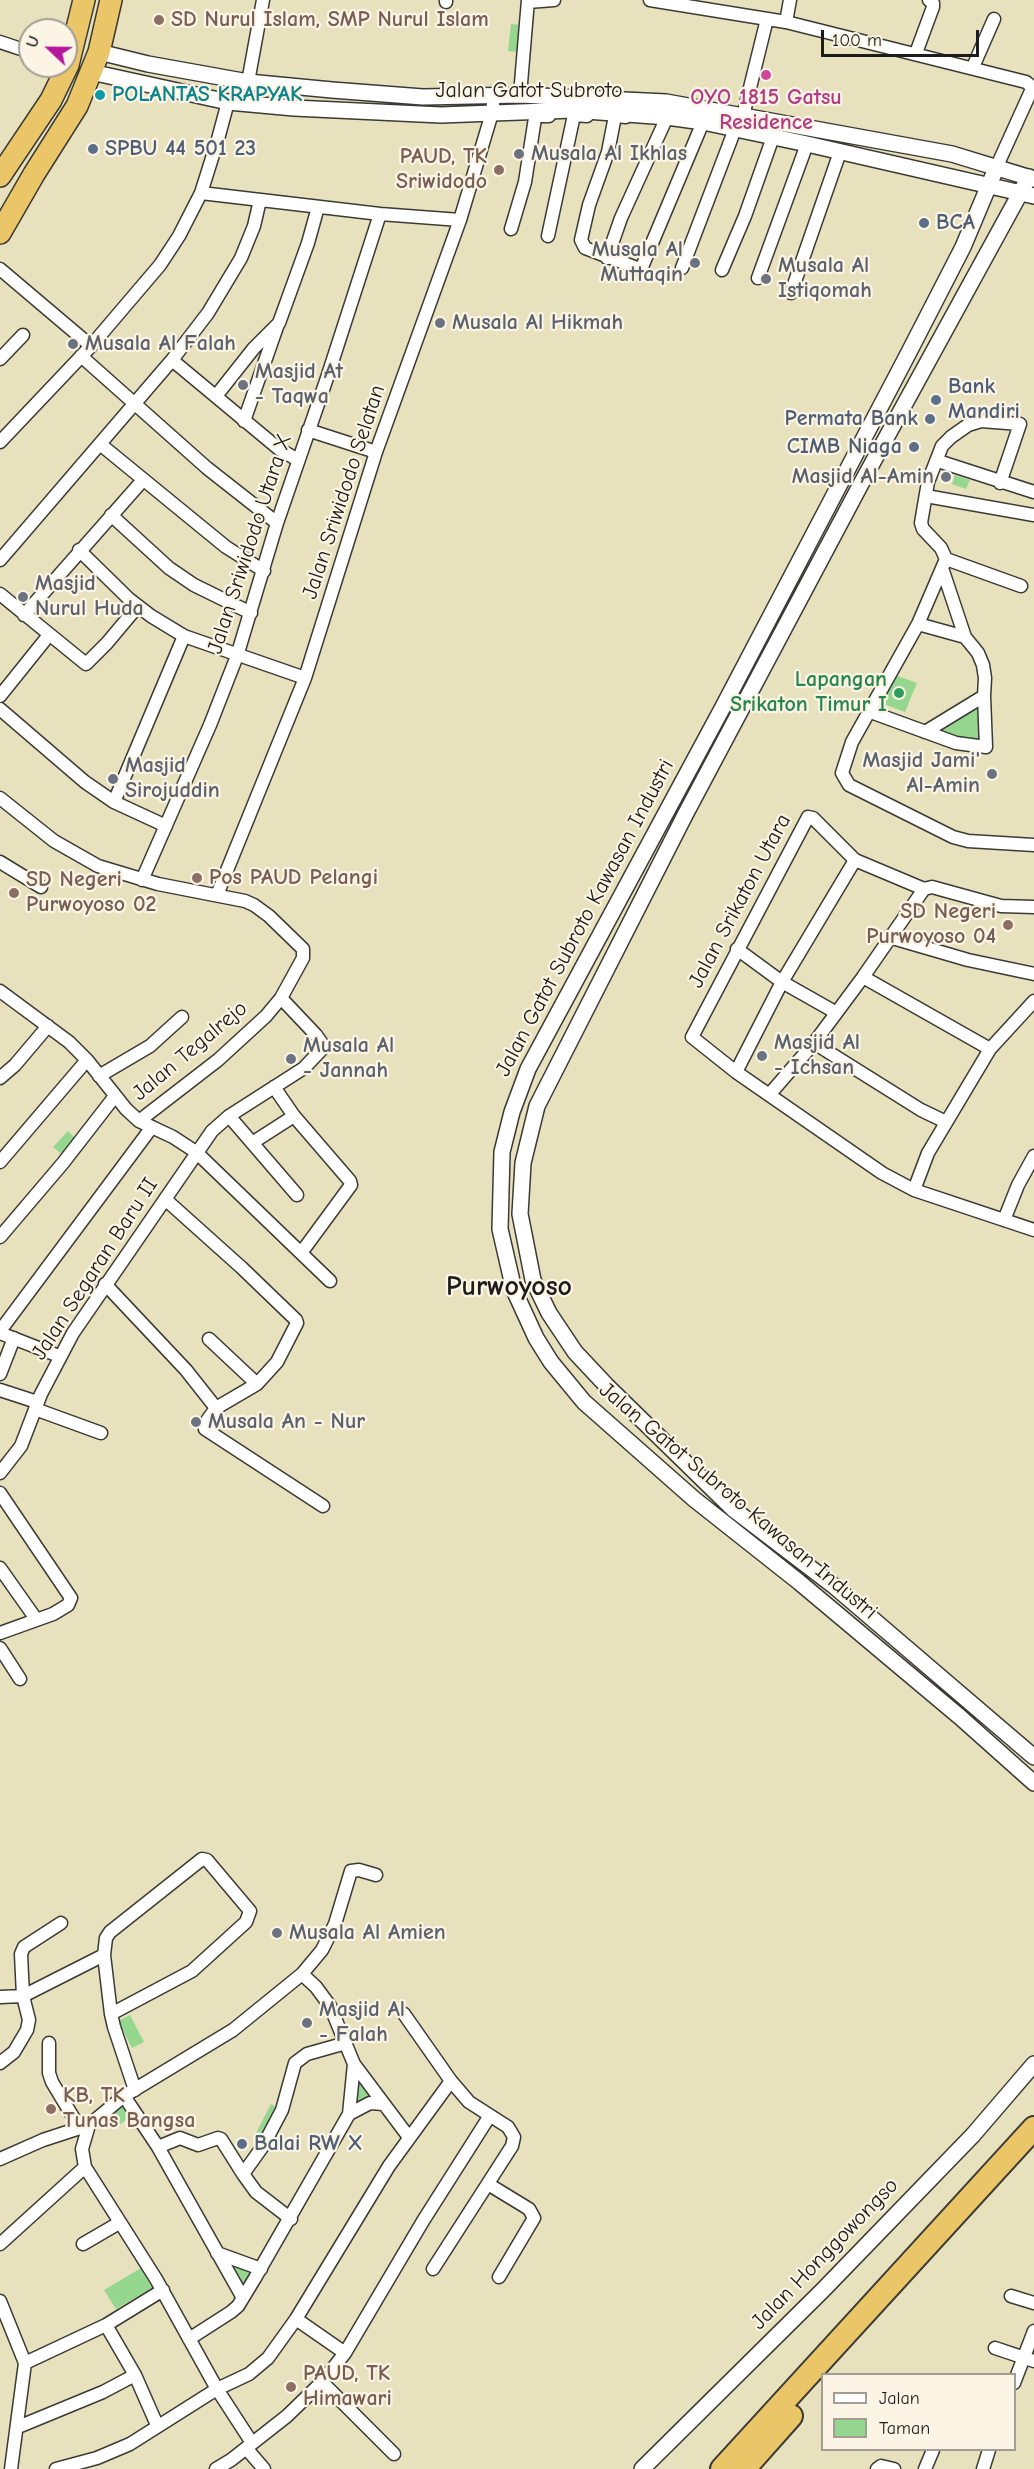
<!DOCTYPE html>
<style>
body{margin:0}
#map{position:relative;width:1034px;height:2469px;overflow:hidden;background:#e8e1be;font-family:"Comic Neue",sans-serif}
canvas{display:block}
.legend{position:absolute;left:821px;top:2373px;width:195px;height:78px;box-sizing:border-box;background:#fcf5e5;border:2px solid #a29e95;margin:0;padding:8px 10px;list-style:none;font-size:18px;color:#1c1c1c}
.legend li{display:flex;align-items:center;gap:12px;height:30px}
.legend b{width:30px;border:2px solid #a29e95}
.north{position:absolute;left:18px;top:18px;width:60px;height:60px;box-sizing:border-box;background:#fcf5e5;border:2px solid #a29e95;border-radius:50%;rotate:292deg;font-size:16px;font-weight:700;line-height:24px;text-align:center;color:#1c1c1c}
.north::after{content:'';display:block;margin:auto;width:21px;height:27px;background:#b5179e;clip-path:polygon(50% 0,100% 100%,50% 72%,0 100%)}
.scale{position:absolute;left:821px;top:30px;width:158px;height:27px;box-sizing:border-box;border:3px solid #1c1c1c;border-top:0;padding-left:8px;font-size:18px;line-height:21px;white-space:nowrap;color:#1c1c1c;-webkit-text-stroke:4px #fcf5e5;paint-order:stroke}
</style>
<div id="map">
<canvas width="1034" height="2469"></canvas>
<ul class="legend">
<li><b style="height:8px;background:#fff"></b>Jalan</li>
<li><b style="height:16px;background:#95d78f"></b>Taman</li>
</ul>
<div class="north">U</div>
<div class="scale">100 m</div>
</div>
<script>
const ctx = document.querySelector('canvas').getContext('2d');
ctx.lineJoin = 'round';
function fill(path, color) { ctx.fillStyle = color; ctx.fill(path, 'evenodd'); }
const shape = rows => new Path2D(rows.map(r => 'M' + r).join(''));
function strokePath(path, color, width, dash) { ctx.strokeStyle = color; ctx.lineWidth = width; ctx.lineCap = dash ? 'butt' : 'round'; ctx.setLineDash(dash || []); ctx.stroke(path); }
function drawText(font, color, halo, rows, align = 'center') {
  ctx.font = font + ' "Comic Neue",sans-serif'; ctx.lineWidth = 4.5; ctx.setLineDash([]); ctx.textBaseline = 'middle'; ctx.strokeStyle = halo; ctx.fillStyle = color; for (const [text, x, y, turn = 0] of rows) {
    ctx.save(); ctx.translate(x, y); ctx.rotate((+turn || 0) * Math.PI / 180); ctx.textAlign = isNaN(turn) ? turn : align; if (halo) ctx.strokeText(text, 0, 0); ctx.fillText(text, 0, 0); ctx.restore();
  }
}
const green = shape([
 [511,24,522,25,519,52,508,51],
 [955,475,970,480,966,489,952,484],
 [892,674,917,683,905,712,881,703],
 [979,701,981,734,979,740,972,743,945,733,941,729],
 [68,1131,78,1141,64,1156,53,1147],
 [130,2015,144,2042,132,2048,118,2021],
 [355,2069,376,2098,353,2109],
 [271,2104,279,2109,263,2139,255,2135],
 [122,2107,130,2117,115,2128,107,2118],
 [225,2262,255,2271,244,2292],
 [141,2268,152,2288,116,2309,104,2290]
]);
const minor = shape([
 [650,0,786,22,1026,82,1032,87,1031,91,997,166],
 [446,2,446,0],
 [528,2,554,0],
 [786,22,790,0],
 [0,42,30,52],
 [916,53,933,7,933,3,929,0],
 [973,67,994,19],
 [248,82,263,0],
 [520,95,528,0],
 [743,116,767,19],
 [626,117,615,116,608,152,589,205,581,240,585,248,637,268,642,267,703,122],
 [201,193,380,214,460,220],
 [511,229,525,182,535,118,537,116,549,116],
 [548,236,574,115,587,116],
 [607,258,621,218,667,117],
 [682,268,735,129],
 [0,269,91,346],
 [722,270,745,216,773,137],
 [758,278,807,144],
 [791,293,840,152],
 [81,356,207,468,277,523],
 [0,359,23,335],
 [172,360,279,449,298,460],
 [216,396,254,348,279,323,308,243,318,207],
 [244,421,278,324],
 [308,430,376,452],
 [0,442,91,346,160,265,179,236,201,193,218,139,228,102],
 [100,444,226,547,264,571],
 [941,462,1034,492],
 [1000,483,1020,424,981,421,968,425,951,437,942,446,928,482,921,523,923,529,941,548,946,559,1021,586],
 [926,496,1034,515],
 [111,515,169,568,194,585,251,613],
 [79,550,129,599,151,616,184,636,305,678],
 [946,559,918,624,852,742,842,773,849,785,953,837,968,841,1034,845],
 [0,560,172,360,208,313,241,258,254,226,260,200],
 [0,594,86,664,107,643,138,606],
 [24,615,143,480],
 [918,624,965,637],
 [0,696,49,635],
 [0,709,85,782,114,802,166,826],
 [868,711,956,743,986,747,984,696,985,678,983,665,978,653,965,637,943,571],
 [925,732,984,696],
 [0,798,54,841,98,866,158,884,245,901,254,905,269,916,303,949,303,958,281,998,266,1016,218,1060,139,1121],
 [114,802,184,636],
 [0,862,41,887],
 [142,880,210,725,237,656,277,523,327,378,380,214],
 [217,895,305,678,376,452,460,220,492,113,494,95],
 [1034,907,1001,906,932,887,924,889,855,860,813,818,808,817,692,1037,736,1072,882,1173,914,1190,1034,1230],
 [889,937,968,960,1034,974],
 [737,949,782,982,835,1012],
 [863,977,990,1049],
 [0,991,69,1042,87,1060,126,1109,139,1121,173,1137,196,1152,330,1281],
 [814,1043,921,1110,946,1122],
 [736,1072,782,982,855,860],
 [99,1076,150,1046,182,1017],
 [0,1078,15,1065,48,1026],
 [274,1087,294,1116,350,1181,351,1185,301,1253],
 [769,1095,814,1043,863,977,924,889],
 [229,1116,297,1195],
 [252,1143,294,1116],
 [0,1162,87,1060],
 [914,1190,928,1153,990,1049,1034,1001],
 [165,1199,242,1268,296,1320,297,1323,277,1362,257,1384,216,1408,206,1422,205,1429,323,1506],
 [1004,1220,1018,1185,1034,1156],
 [0,1237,63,1163,115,1096],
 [105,1284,186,1370,216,1408],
 [0,1331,152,1127],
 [0,1333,59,1356],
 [209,1339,257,1384],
 [0,1374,14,1338],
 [0,1390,37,1402],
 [35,1409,101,1433],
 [0,1473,21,1446,41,1394,73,1333,212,1131,229,1116,304,1068,322,1049,321,1042,316,1035,281,998],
 [0,1493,71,1598,68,1605,53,1614,0,1633],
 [0,1568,36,1619],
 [0,1648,20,1679],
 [302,1974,316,1987,330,2006,354,2064,408,2136],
 [0,1997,23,1996,21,1954,24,1947,61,1923],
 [111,2014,192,1971,246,1922,250,1911,207,1860,202,1859,110,1932,106,1938,104,1955,111,2014,114,2027,135,2090],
 [404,2014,451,2081,469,2102,508,2127,514,2137,512,2146,433,2269],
 [49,2043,49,2073,52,2082,79,2127],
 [0,2063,14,2052,27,2030,29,2020,23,1996,104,1955],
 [124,2096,158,2147,243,2298],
 [349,2114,370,2103,383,2104],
 [89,2125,82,2149,85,2167,156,2279,217,2389,252,2443],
 [158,2147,180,2138,198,2145,218,2138,221,2139,243,2174],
 [0,2159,43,2140,89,2125,124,2096,233,2030,302,1974,322,1950,335,1924,351,1871,359,1870,376,1875],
 [488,2184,529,2209,534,2218,499,2277],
 [291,2219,256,2192,243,2174,263,2146,282,2110,295,2063,307,2054,346,2043],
 [0,2244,85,2167],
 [83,2244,119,2223],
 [217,2253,261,2269],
 [1011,2296,1034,2303],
 [0,2301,25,2363,11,2469],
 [296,2319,345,2353],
 [106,2325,135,2375,157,2425],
 [189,2339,231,2312,238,2306,255,2278,349,2114,354,2064],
 [995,2348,1034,2361],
 [25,2363,106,2325,163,2290],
 [322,2382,394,2454],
 [1014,2383,1034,2331],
 [18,2427,103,2392,135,2375],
 [246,2448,264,2469],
 [56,2469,97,2458,130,2444,217,2389,249,2374,268,2358,296,2319,389,2166,451,2081],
 [216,2469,231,2460,287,2416,322,2382,345,2353,423,2221,489,2117],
 [877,2469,881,2466,894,2469],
 [925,2469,933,2450],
 [983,2469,989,2450]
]);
const tertiary = shape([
 [99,52,148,64,248,82,332,90,423,97,520,95,666,102,952,154,1034,179],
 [91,72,228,102,294,108,441,115,573,110,667,117,703,122,807,144,1034,196],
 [997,166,963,247,907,356,724,705,528,1069,512,1112,502,1152,500,1229,514,1290,536,1338,551,1362,584,1402,694,1499,799,1582,960,1717,1034,1783],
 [1029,177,862,482,685,815,537,1106,523,1163,520,1214,533,1280,549,1313,575,1352,606,1385,733,1509,834,1586,1034,1757],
 [642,2469,823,2290,973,2135,1034,2064]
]);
const trunk = shape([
 [0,176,51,100,68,65,84,0],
 [0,233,34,174,77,106,99,52,111,0]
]);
const motorway = shape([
 [722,2469,1034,2128],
 [744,2469,791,2416]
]);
const markers = [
 [159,20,6,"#8d6e63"],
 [766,75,6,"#d1479c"],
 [100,95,6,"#0f9aa8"],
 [93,149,6,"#5c6f8a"],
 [519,154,6,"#6b7280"],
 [499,170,6,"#8d6e63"],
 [924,223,6,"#5c6f8a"],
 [695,263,6,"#6b7280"],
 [766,279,6,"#6b7280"],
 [440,323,6,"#6b7280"],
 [73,344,6,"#6b7280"],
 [243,385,6,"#6b7280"],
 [936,400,6,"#5c6f8a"],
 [930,419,6,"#5c6f8a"],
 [914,447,6,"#5c6f8a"],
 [946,477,6,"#6b7280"],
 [23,597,6,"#6b7280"],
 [899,693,6,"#2e9e5b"],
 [992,774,6,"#6b7280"],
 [113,779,6,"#6b7280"],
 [197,878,6,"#8d6e63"],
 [14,893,6,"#8d6e63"],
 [1008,925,6,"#8d6e63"],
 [762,1056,6,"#6b7280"],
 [291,1059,6,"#6b7280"],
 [196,1422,6,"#6b7280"],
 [277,1933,6,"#6b7280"],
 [307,2023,6,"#6b7280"],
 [51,2109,6,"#8d6e63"],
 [242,2144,6,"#5c6f8a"],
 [291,2387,6,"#8d6e63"]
];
const educationNames = [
 ["SD Nurul Islam, SMP Nurul Islam",171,20],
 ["PAUD, TK",487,157,"right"],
 ["Sriwidodo",487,182,"right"],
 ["Pos PAUD Pelangi",209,878],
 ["SD Negeri",26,880],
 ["Purwoyoso 02",26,905],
 ["SD Negeri",996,912,"right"],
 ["Purwoyoso 04",996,937,"right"],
 ["KB, TK",63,2096],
 ["Tunas Bangsa",63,2121],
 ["PAUD, TK",303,2374],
 ["Himawari",303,2399]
];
const streetNames = [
 ["Jalan Gatot Subroto",529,91],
 ["Jalan Sriwidodo Selatan",344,492,-72],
 ["Jalan Sriwidodo Utara X",250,544,-72],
 ["Jalan Srikaton Utara",740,901,-62],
 ["Jalan Gatot Subroto Kawasan Industri",585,918,-62],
 ["Jalan Tegalrejo",190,1051,-40],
 ["Jalan Segaran Baru II",95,1269,-57],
 ["Jalan Gatot Subroto Kawasan Industri",738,1501,40],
 ["Jalan Honggowongso",825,2254,-46]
];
const cultureNames = [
 ["POLANTAS KRAPYAK",112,95]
];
const hotelNames = [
 ["OYO 1815 Gatsu",766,98],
 ["Residence",766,123]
];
const serviceNames = [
 ["SPBU 44 501 23",105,149],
 ["BCA",936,223],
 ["Bank",948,387],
 ["Mandiri",948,412],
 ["Permata Bank",918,419,"right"],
 ["CIMB Niaga",902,447,"right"],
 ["Balai RW X",254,2144]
];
const worshipNames = [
 ["Musala Al Ikhlas",531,154],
 ["Musala Al",683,250,"right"],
 ["Muttaqin",683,275,"right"],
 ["Musala Al",778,266],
 ["Istiqomah",778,291],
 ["Musala Al Hikmah",452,323],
 ["Musala Al Falah",85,344],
 ["Masjid At",255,372],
 ["- Taqwa",255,397],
 ["Masjid Al-Amin",934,477,"right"],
 ["Masjid",35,584],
 ["Nurul Huda",35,609],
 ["Masjid Jami'",980,761,"right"],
 ["Al-Amin",980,786,"right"],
 ["Masjid",125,766],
 ["Sirojuddin",125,791],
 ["Masjid Al",774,1043],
 ["- Ichsan",774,1068],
 ["Musala Al",303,1046],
 ["- Jannah",303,1071],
 ["Musala An - Nur",208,1422],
 ["Musala Al Amien",289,1933],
 ["Masjid Al",319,2010],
 ["- Falah",319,2035]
];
const leisureNames = [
 ["Lapangan",887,680],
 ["Srikaton Timur I",887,705]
];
const districtNames = [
 ["Purwoyoso",509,1287]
];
fill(green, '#95d78f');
strokePath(minor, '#3b3a34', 15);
strokePath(tertiary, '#3b3a34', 18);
strokePath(trunk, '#3b3a34', 24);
strokePath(motorway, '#3b3a34', 26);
strokePath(minor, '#fff', 12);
strokePath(tertiary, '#fff', 15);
strokePath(trunk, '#ebc669', 21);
strokePath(motorway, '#ebc669', 22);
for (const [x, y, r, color] of markers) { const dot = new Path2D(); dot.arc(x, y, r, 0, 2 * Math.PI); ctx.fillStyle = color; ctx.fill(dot); strokePath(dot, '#fcf5e5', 2); }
drawText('bold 22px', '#785e54', '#fcf5e5', educationNames, 'left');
drawText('22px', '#1c1c1c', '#fcf5e5', streetNames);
drawText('bold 22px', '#0d838f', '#fcf5e5', cultureNames, 'left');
drawText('bold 22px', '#b23c85', '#fcf5e5', hotelNames);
drawText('bold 22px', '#4e5e75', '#fcf5e5', serviceNames, 'left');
drawText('bold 22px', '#5b616d', '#fcf5e5', worshipNames, 'left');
drawText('bold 22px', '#27864d', '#fcf5e5', leisureNames, 'right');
drawText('bold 28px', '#1c1c1c', '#fcf5e5', districtNames);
</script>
